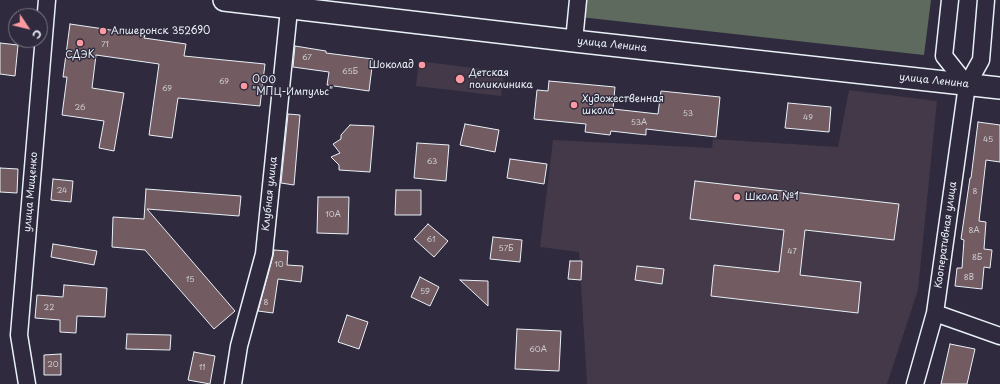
<!DOCTYPE html>
<meta charset="utf-8">
<style>
body{margin:0}
#map{position:relative;width:1000px;height:384px;overflow:hidden;background:#2f2a3d;font-family:"Playpen Sans",sans-serif}
canvas{display:block}
.north{position:absolute;left:8px;top:8px;width:40px;height:40px;box-sizing:border-box;background:#2f2a3d;border:1px solid #797a88;border-radius:50%;rotate:125deg;font-size:11px;font-weight:700;line-height:16px;text-align:center;color:#e8f1f8}
.north::after{content:'';display:block;margin:auto;width:14px;height:18px;background:#ff9aa2;clip-path:polygon(50% 0,100% 100%,50% 72%,0 100%)}
</style>
<div id="map">
<canvas width="1000" height="384"></canvas>
<div class="north">С</div>
</div>
<script>
const ctx = document.querySelector('canvas').getContext('2d');
ctx.lineJoin = 'round';
function fill(path, color) { ctx.fillStyle = color; ctx.fill(path, 'evenodd'); }
const shape = rows => new Path2D(rows.map(r => 'M' + r).join(''));
function strokePath(path, color, width, dash) { ctx.strokeStyle = color; ctx.lineWidth = width; ctx.lineCap = dash ? 'butt' : 'round'; ctx.setLineDash(dash || []); ctx.stroke(path); }
function drawText(font, color, halo, rows, align = 'center') {
  ctx.font = font + ' "Playpen Sans",sans-serif'; ctx.lineWidth = 3; ctx.setLineDash([]); ctx.textBaseline = 'middle'; ctx.strokeStyle = halo; ctx.fillStyle = color; for (const [text, x, y, turn = 0] of rows) {
    ctx.save(); ctx.translate(x, y); ctx.rotate((+turn || 0) * Math.PI / 180); ctx.textAlign = isNaN(turn) ? turn : align; if (halo) ctx.strokeText(text, 0, 0); ctx.fillText(text, 0, 0); ctx.restore();
  }
}
const built = shape([
 [419,61,504,72,501,96,416,86],
 [849,90,937,101,918,290,887,384,587,384,579,252,540,247,553,140,712,148,713,139,838,147]
]);
const green = shape([
 [582,0,931,0,924,55,580,17]
]);
const building = shape([
 [70,24,145,35,144,38,186,44,184,56,265,64,260,106,178,98,172,138,149,135,159,64,96,55,92,88,124,93,114,151,99,148,104,121,62,115,67,77,63,77,70,24],
 [0,43,18,45,15,76,0,74,0,43],
 [295,46,326,51,326,53,373,59,369,91,327,85,329,72,293,67,295,46],
 [549,81,615,87,613,109,658,114,661,91,720,97,716,137,646,129,646,135,611,131,610,135,585,132,586,124,534,119,537,90,548,91,549,81],
 [788,103,831,107,829,132,785,128,788,103],
 [288,114,300,115,294,185,281,183,288,114],
 [978,122,1000,125,1000,162,986,160,979,221,986,222,984,249,992,250,990,268,984,267,982,289,955,286,957,268,962,268,964,240,961,239,970,178,971,178,978,122],
 [465,124,499,130,495,152,460,145,465,124],
 [350,125,374,126,370,172,339,170,339,165,331,157,340,153,333,144,341,139,341,135,350,125],
 [417,143,449,145,446,181,414,178,417,143],
 [510,159,547,164,544,184,507,178,510,159],
 [0,168,18,169,17,193,0,192,0,168],
 [53,179,73,181,71,202,51,200,53,179],
 [695,181,899,204,894,240,805,230,800,275,861,282,858,313,711,296,714,265,779,272,784,230,690,219,695,181],
 [146,189,241,196,239,216,147,209,235,311,214,329,145,250,112,247,113,217,144,219,146,189],
 [396,190,421,190,421,215,395,215,396,190],
 [318,197,349,197,348,234,317,233,318,197],
 [428,224,448,241,434,257,414,239,428,224],
 [493,237,522,240,520,262,490,259,493,237],
 [53,244,97,251,94,265,51,257,53,244],
 [274,250,288,251,287,265,303,266,301,282,278,279,273,313,258,311,273,256,274,250],
 [570,261,582,261,581,280,568,279,570,261],
 [637,266,664,269,662,284,635,280,637,266],
 [420,277,439,287,430,306,411,297,420,277],
 [460,280,488,281,488,306,460,280],
 [64,285,107,288,105,317,77,316,76,333,60,332,60,320,35,318,37,295,63,297,64,285],
 [347,315,368,322,359,349,338,342,347,315],
 [517,329,561,331,559,371,515,369,517,329],
 [127,334,171,335,170,350,126,349,127,334],
 [950,344,975,349,967,384,941,384,950,344],
 [194,352,215,356,210,384,188,380,194,352],
 [61,354,61,375,44,375,44,355,61,354]
]);
const minor = shape([
 [950,0,944,56,967,85],
 [574,41,578,0],
 [935,313,1000,336],
 [27,384,19,335,47,0],
 [233,384,239,346,264,254,290,0],
 [915,384,935,313,967,85,981,60,986,0]
]);
const major = shape([
 [224,0,574,41,1000,88]
]);
const markers = [
 [103,31,4,"#ff9aa2"],
 [80,43,4,"#ff9aa2"],
 [422,65,4,"#ff9aa2"],
 [460,79,5,"#ff9aa2"],
 [244,86,4,"#ff9aa2"],
 [574,105,4,"#ff9aa2"],
 [737,197,4,"#ff9aa2"]
];
const numberNames = [
 ["71",105,45],
 ["67",307,58],
 ["65Б",350,72],
 ["69",224,82],
 ["69",167,89],
 ["26",80,108],
 ["53",688,114],
 ["49",808,118],
 ["53А",639,123],
 ["45",988,140],
 ["63",432,162],
 ["24",62,191],
 ["8",975,192],
 ["10А",333,215],
 ["8А",974,231],
 ["61",431,240],
 ["57Б",506,249],
 ["47",792,252],
 ["8Б",977,258],
 ["10",279,265],
 ["8В",969,278],
 ["15",190,280],
 ["59",425,292],
 ["8",266,303],
 ["22",49,308],
 ["60А",538,350],
 ["20",53,365],
 ["11",202,368]
];
const poiNames = [
 ["Апшеронск 352690",111,31],
 ["СДЭК",80,55,"center"],
 ["Шоколад",414,65,"right"],
 ["Детская",469,73],
 ["поликлиника",469,85],
 ["ООО",252,80],
 ["\"МПЦ-Импульс\"",252,92],
 ["Художественная",582,99],
 ["школа",582,111],
 ["Школа №1",745,197]
];
const streetNames = [
 ["улица Ленина",612,45,6],
 ["улица Ленина",934,81,6],
 ["улица Мищенко",31,192,-85],
 ["Клубная улица",270,194,-84],
 ["Кооперативная улица",946,235,-82]
];
fill(built, '#433948');
fill(green, '#5f6a5f');
fill(building, '#735c61');
strokePath(building, '#e8f1f8', 1);
strokePath(minor, '#e8f1f8', 19);
strokePath(major, '#e8f1f8', 24);
strokePath(minor, '#2f2a3d', 16);
strokePath(major, '#2f2a3d', 21);
for (const [x, y, r, color] of markers) { const dot = new Path2D(); dot.arc(x, y, r, 0, 2 * Math.PI); ctx.fillStyle = color; ctx.fill(dot); strokePath(dot, '#2f2a3d', 1.5); }
drawText('8px', '#cbccd2', null, numberNames);
drawText('10px', '#e8f1f8', '#2f2a3d', poiNames, 'left');
drawText('10px', '#e8f1f8', '#2f2a3d', streetNames);
</script>
